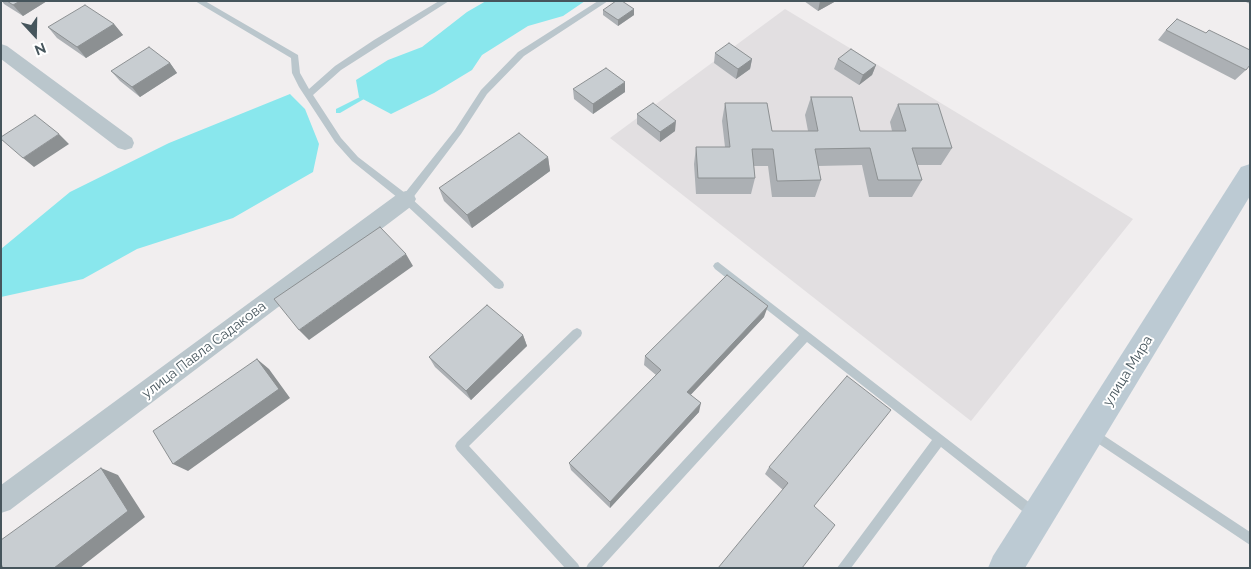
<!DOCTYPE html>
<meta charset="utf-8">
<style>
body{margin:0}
#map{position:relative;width:1251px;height:569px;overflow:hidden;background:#f1eeef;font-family:Raleway,sans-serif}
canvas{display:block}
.frame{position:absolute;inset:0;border:2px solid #46555c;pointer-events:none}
.north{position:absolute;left:10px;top:10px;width:50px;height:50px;-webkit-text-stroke:4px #fff;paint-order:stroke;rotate:159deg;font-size:14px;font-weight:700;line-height:20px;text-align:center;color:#46555c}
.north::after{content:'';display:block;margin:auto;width:18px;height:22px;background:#46555c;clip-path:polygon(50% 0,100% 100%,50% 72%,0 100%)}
</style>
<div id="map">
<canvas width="1251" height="569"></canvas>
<div class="frame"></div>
<div class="north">N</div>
</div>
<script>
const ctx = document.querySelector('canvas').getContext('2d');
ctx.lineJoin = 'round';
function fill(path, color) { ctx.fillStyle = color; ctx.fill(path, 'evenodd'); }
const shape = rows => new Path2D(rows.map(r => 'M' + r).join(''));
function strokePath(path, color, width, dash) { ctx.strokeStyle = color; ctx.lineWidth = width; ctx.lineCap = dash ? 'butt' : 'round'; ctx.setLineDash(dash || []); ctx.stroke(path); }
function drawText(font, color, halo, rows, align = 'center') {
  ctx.font = font + ' Raleway,sans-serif'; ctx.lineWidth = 4; ctx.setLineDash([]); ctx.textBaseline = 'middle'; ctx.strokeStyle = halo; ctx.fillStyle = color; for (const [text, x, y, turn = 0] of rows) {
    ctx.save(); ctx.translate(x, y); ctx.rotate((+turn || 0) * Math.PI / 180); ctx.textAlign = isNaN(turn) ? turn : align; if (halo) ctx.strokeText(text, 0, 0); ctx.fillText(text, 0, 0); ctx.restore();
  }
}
const education = shape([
 [785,9,1133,219,971,421,610,138]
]);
const water = shape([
 [486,1,585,1,563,16,528,26,482,55,472,70,434,93,391,114,359,97,356,80,388,60,422,47,467,12],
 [290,94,305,109,319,144,313,172,233,218,137,249,83,279,1,297,1,249,70,192,169,143]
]);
const stream = shape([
 [362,96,365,98,364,99,340,113,336,113,336,109,362,96]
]);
const lane = shape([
 [195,1,205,1,298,55,300,73,309,89,335,66,374,40,439,1,449,1,341,70,313,95,341,138,358,157,405,193,455,130,481,90,518,52,598,1,608,1,524,56,487,94,461,134,412,199,503,282,504,285,503,288,499,289,495,288,403,202,352,161,335,142,299,87,292,73,291,58,195,1],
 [718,262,1039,510,1041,514,1039,518,1035,520,1031,518,941,447,851,568,837,568,932,440,807,342,601,568,586,568,588,564,799,335,715,269,713,266,715,263,718,262],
 [577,328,581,330,582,333,581,336,469,446,578,564,580,568,565,568,457,450,455,446,457,442,573,330,577,328],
 [1091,427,1250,532,1250,545,1087,436,1085,432,1087,428,1091,427]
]);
const street = shape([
 [1,44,7,46,132,138,134,143,132,148,125,150,118,148,1,59,1,44],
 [406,191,413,193,416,199,413,205,10,510,1,513,1,485,399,193,406,191]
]);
const secondary = shape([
 [1250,164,1250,196,1025,568,988,568,993,556,1241,167,1250,164]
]);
const wall = shape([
 [2,1,47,1,23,16,4,4],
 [804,1,836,1,818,11],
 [1244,1,1250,1,1250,4],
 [634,9,634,15,618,26,603,15,603,10],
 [114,24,123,35,86,58,57,38,48,27],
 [1166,30,1246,70,1235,80,1158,40],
 [715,53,752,59,750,69,736,79,714,63],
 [838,59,876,65,872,75,859,85,834,69],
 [170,63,177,73,140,97,120,81,111,71],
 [573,89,625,92,593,114,574,99],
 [811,97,860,131,892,131,890,122,898,104,952,148,941,165,917,165,922,180,912,197,869,197,862,165,818,166,821,180,815,197,772,197,768,166,754,166,755,178,751,194,696,194,694,164,696,147,725,147,722,121,725,103,772,131,808,131,805,115],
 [637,114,675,131,660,142,637,124],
 [548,157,550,171,472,228,444,201,439,188],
 [764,317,690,395,699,412,610,508,571,470,569,463,656,375,644,365,645,356],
 [523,335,527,346,471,400,435,367,429,357],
 [769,467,814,506,783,490,765,474]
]);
const shadedWall = shape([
 [20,1,47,1,23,16,13,5],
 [820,1,836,1,818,11],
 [634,9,634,15,618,26,618,20],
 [114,24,123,35,86,58,77,47],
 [752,59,750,69,736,79,738,69],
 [170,63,177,73,140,97,132,87],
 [876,65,872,75,859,85,863,75],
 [625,82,625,92,593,114,593,104],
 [676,121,675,131,660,142,660,132],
 [59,134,69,144,34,167,23,158],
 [548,157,550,171,472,228,467,215],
 [406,254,413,266,309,340,299,330],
 [768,306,764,317,685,401,687,392],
 [523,335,527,346,471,400,466,391],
 [257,359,269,369,290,398,188,471,173,464],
 [701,403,699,412,610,508,610,502],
 [101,468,118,475,145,517,80,568,54,568]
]);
const building = shape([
 [7,1,20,1,13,5,7,1],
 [616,1,622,1,634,9,618,20,603,10,616,1],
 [85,5,114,24,77,47,48,27,85,5],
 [1177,19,1206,33,1209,30,1250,50,1250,65,1246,70,1166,30,1177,19],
 [729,43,752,59,738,69,715,53,729,43],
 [149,47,170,63,132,87,111,71,149,47],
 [851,49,876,65,863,75,838,59,851,49],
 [606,68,625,82,593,104,573,89,606,68],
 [811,97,852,97,860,131,906,131,898,104,938,104,952,148,912,148,922,180,878,180,870,148,815,149,821,180,777,181,773,149,752,149,755,178,698,178,696,147,730,147,725,103,767,103,772,131,818,131,811,97],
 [653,103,676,121,660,132,637,114,653,103],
 [35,115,59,134,23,158,1,139,1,137,35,115],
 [519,133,548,157,467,215,439,188,519,133],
 [380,227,406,254,299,330,274,299,380,227],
 [727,275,768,306,687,392,701,403,610,502,569,463,661,370,645,356,727,275],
 [487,305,523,335,466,391,429,357,487,305],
 [257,359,279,389,173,464,153,431,257,359],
 [847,376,891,410,814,506,835,525,802,568,718,568,788,483,769,467,847,376],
 [101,468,128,511,54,568,3,568,1,564,1,540,101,468]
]);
const streetNames = [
 ["улица Павла Садакова",204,350,-37],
 ["улица Мира",1128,371,-58]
];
fill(education, '#e2dfe1');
fill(water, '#89e7ed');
fill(stream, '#89e7ed');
fill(lane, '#bac6cc');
fill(street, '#bac6cc');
fill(secondary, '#bccad3');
fill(wall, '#acb0b4');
fill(shadedWall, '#8c9092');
fill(building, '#c8cdd1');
strokePath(building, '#8c9092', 1);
drawText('14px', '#46555c', '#fff', streetNames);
</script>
